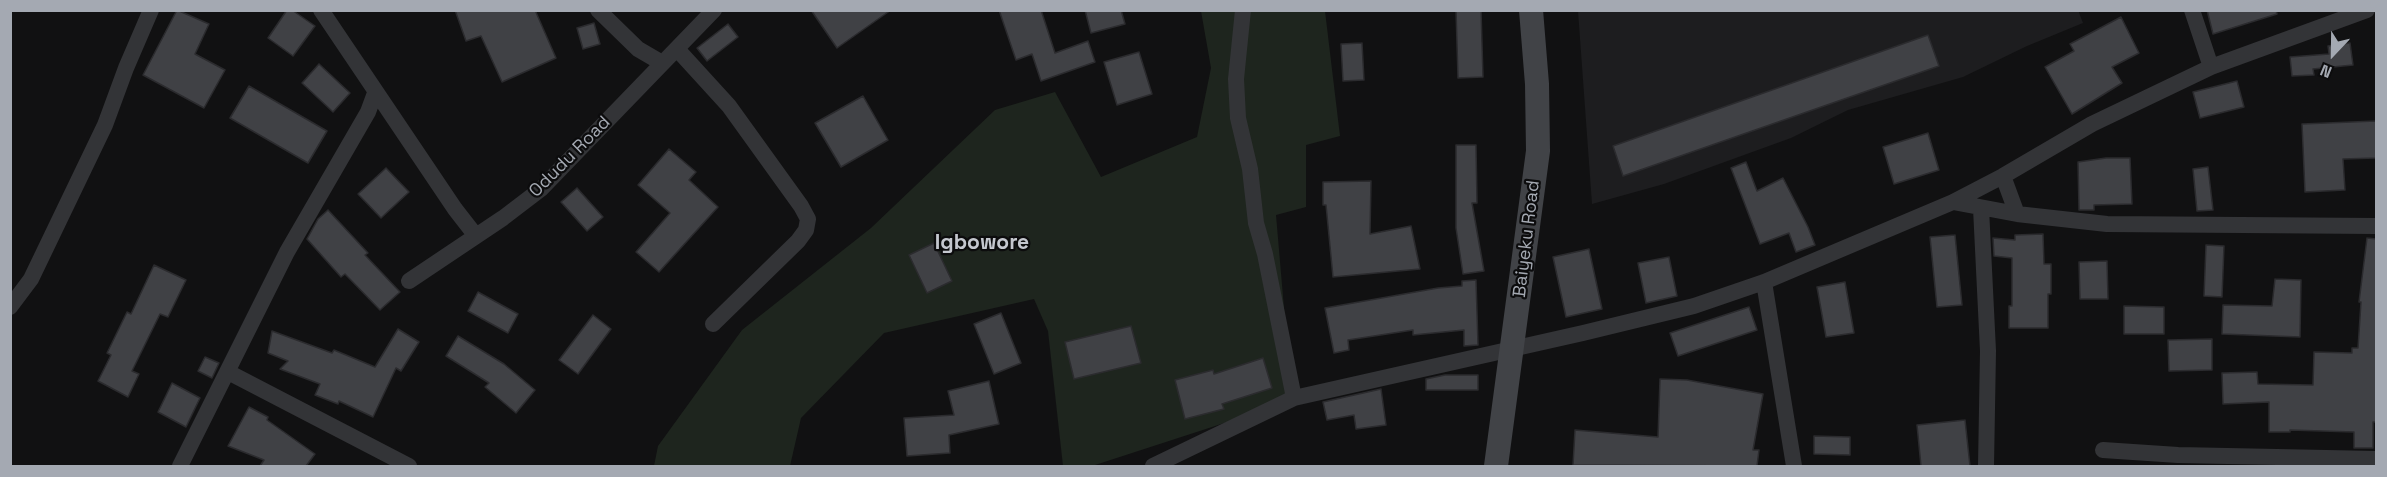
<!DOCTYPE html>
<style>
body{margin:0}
#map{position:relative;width:2387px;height:477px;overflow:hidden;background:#111112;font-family:"Space Grotesk",sans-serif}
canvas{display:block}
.frame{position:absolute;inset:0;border:12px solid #a4a9b2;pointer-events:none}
.north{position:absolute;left:2303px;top:24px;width:60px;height:60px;-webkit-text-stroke:4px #0c0c0d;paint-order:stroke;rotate:202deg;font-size:16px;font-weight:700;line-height:24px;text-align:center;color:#a4a9b2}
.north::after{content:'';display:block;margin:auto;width:21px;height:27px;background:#a4a9b2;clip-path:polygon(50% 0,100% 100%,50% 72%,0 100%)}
</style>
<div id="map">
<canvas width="2387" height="477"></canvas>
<div class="frame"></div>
<div class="north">N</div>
</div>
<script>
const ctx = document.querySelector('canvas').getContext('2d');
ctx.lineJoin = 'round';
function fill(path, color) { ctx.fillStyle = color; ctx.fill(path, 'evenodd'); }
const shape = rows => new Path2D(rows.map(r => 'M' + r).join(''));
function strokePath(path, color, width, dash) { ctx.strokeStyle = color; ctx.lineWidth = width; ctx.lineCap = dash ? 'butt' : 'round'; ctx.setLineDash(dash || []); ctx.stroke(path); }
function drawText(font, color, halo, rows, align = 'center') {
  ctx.font = font + ' "Space Grotesk",sans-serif'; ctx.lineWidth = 4.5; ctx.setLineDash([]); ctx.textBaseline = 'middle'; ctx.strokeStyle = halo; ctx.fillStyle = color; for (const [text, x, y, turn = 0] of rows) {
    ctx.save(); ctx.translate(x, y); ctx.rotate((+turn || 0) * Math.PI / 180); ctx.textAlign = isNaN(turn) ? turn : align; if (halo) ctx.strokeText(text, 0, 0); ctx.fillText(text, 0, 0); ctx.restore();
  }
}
const built = shape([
 [2078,10,2083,23,2027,46,1963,77,1848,110,1791,138,1664,184,1592,204,1578,11]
]);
const green = shape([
 [1201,11,1325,11,1340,136,1306,145,1306,207,1276,215,1292,401,1092,466,1063,466,1048,331,1034,299,884,333,801,418,790,466,654,466,658,446,742,330,871,228,995,110,1055,92,1101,177,1197,137,1211,68]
]);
const building = shape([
 [177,10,209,24,195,54,225,70,204,108,143,75,177,10],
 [287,10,292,10,315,26,293,56,268,38,287,10],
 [455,10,535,10,556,58,502,82,481,36,466,41,455,10],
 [811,10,891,10,837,48,811,10],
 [999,10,1041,10,1055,53,1088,41,1095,62,1041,81,1032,54,1016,60,999,10],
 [1085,10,1121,10,1125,24,1091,33,1085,10],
 [1456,10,1481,10,1483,77,1458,78,1456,10],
 [2207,10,2276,10,2277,14,2213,34,2207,10],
 [2121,17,2139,53,2112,67,2122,83,2072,114,2045,67,2074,51,2070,44,2121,17],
 [594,23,600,44,583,49,577,28,594,23],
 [728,24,738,37,707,61,697,48,728,24],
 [1928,35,1939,66,1623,176,1613,146,1928,35],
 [1362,43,1364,80,1343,81,1341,44,1362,43],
 [2350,43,2353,65,2313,69,2314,75,2292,76,2290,57,2329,54,2328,46,2350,43],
 [1139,52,1152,94,1117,105,1104,62,1139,52],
 [319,64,350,93,333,112,302,83,319,64],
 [2237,81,2244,107,2200,118,2193,92,2237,81],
 [249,86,327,131,308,163,230,118,249,86],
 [863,96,888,140,841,167,815,123,863,96],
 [2376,121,2376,158,2343,159,2345,190,2305,192,2302,124,2376,121],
 [1928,133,1939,170,1894,184,1883,147,1928,133],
 [1456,145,1476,145,1477,203,1472,203,1484,271,1463,274,1456,228,1456,145],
 [669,149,696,172,689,180,718,207,659,272,636,252,670,213,638,185,669,149],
 [2106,158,2130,158,2132,204,2094,205,2094,210,2079,210,2078,162,2106,158],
 [1746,162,1757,191,1783,178,1808,227,1815,245,1796,252,1789,233,1760,244,1731,168,1746,162],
 [2208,167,2213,210,2197,211,2193,169,2208,167],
 [386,168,409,192,381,218,358,194,386,168],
 [1371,181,1370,234,1411,226,1420,269,1333,277,1326,205,1323,205,1323,182,1371,181],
 [577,188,603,217,587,231,561,202,577,188],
 [328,210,368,253,365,255,400,292,380,310,345,274,341,277,307,239,318,219,328,210],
 [2043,234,2044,264,2051,264,2051,294,2048,294,2048,328,2009,328,2009,306,2012,306,2012,258,1994,256,1993,238,2015,240,2015,235,2043,234],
 [1955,235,1962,305,1937,307,1930,237,1955,235],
 [2367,238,2376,239,2376,422,2373,422,2373,448,2354,448,2354,432,2290,430,2290,432,2269,432,2269,402,2223,404,2222,373,2257,372,2258,384,2313,385,2314,352,2352,353,2352,348,2358,348,2361,302,2359,302,2367,238],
 [934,243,952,281,927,293,909,255,934,243],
 [2206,245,2224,246,2222,297,2204,296,2206,245],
 [1589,249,1602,309,1566,317,1553,257,1589,249],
 [1669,257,1677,296,1646,303,1638,263,1669,257],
 [2107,261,2108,299,2080,299,2079,262,2107,261],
 [154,265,186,280,168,317,160,314,132,371,139,374,128,397,98,381,111,355,107,353,127,312,131,314,154,265],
 [2275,279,2301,280,2300,337,2222,334,2223,305,2272,306,2275,279],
 [1476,280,1478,345,1464,346,1464,330,1413,335,1413,330,1348,340,1349,350,1334,353,1325,308,1438,288,1462,286,1462,281,1476,280],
 [1845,282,1854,333,1826,337,1817,287,1845,282],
 [478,292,518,314,508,333,468,311,478,292],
 [2124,306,2164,307,2164,334,2124,334,2124,306],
 [1749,307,1757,330,1678,356,1670,333,1749,307],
 [1001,313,1021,363,994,374,974,324,1001,313],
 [593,315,611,329,578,374,559,360,593,315],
 [1131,326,1141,363,1074,379,1065,342,1131,326],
 [398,329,419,342,401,371,396,368,373,417,339,401,338,404,315,395,320,384,280,369,288,361,268,353,272,331,332,353,334,350,375,367,398,329],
 [458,336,504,364,535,390,516,413,485,387,489,383,446,356,458,336],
 [2212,339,2212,370,2169,371,2168,340,2212,339],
 [205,357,219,363,212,378,198,371,205,357],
 [1263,358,1272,388,1222,404,1224,409,1185,419,1175,380,1213,370,1214,374,1263,358],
 [1445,375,1478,375,1478,390,1426,390,1426,379,1445,375],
 [1660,379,1687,380,1763,394,1753,450,1759,450,1757,466,1573,465,1575,430,1658,437,1660,379],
 [989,381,999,424,949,435,950,453,907,456,904,418,954,415,948,391,989,381],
 [172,383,200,398,186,427,158,412,172,383],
 [1381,389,1386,425,1356,429,1354,415,1327,420,1323,402,1381,389],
 [249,407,268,417,267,420,315,454,306,466,260,466,264,460,228,446,249,407],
 [1965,420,1970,466,1921,466,1917,425,1965,420],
 [1814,436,1850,437,1850,455,1814,454,1814,436]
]);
const minor = shape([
 [321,10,455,209,476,236],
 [598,10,638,49,662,63],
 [1243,10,1236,79,1238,118,1250,169,1256,223,1265,254,1294,398],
 [2192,10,2211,67],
 [677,49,729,106,801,206,808,219,806,230,798,241,713,324],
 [2003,176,2017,214],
 [1953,202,2017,214,2107,224,2376,226],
 [1981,208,1988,351,1986,466],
 [409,281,503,218,541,189,714,10],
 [1764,282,1794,466],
 [10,307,31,279,105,125,126,68,151,10],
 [228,372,409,466],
 [2103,450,2178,455,2376,459],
 [180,466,287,252,368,112,375,93],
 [1153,466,1294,398,1583,333,1694,306,1764,282,1953,202,2003,176,2092,124,2211,67,2367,10]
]);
const secondary = shape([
 [1496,466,1538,151,1537,84,1531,10]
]);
const streetNames = [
 ["Odudu Road",570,157,-45],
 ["Baiyeku Road",1527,239,-83]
];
const quarterNames = [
 ["Igbowore",982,243]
];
fill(built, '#1d1d1f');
fill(green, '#1e251e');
fill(building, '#404145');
strokePath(building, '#2b2b2e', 1.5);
strokePath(minor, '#333437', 16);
strokePath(secondary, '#414347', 24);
drawText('18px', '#a4a9b2', '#0c0c0d', streetNames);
drawText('bold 21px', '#c4c7ce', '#0c0c0d', quarterNames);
</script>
